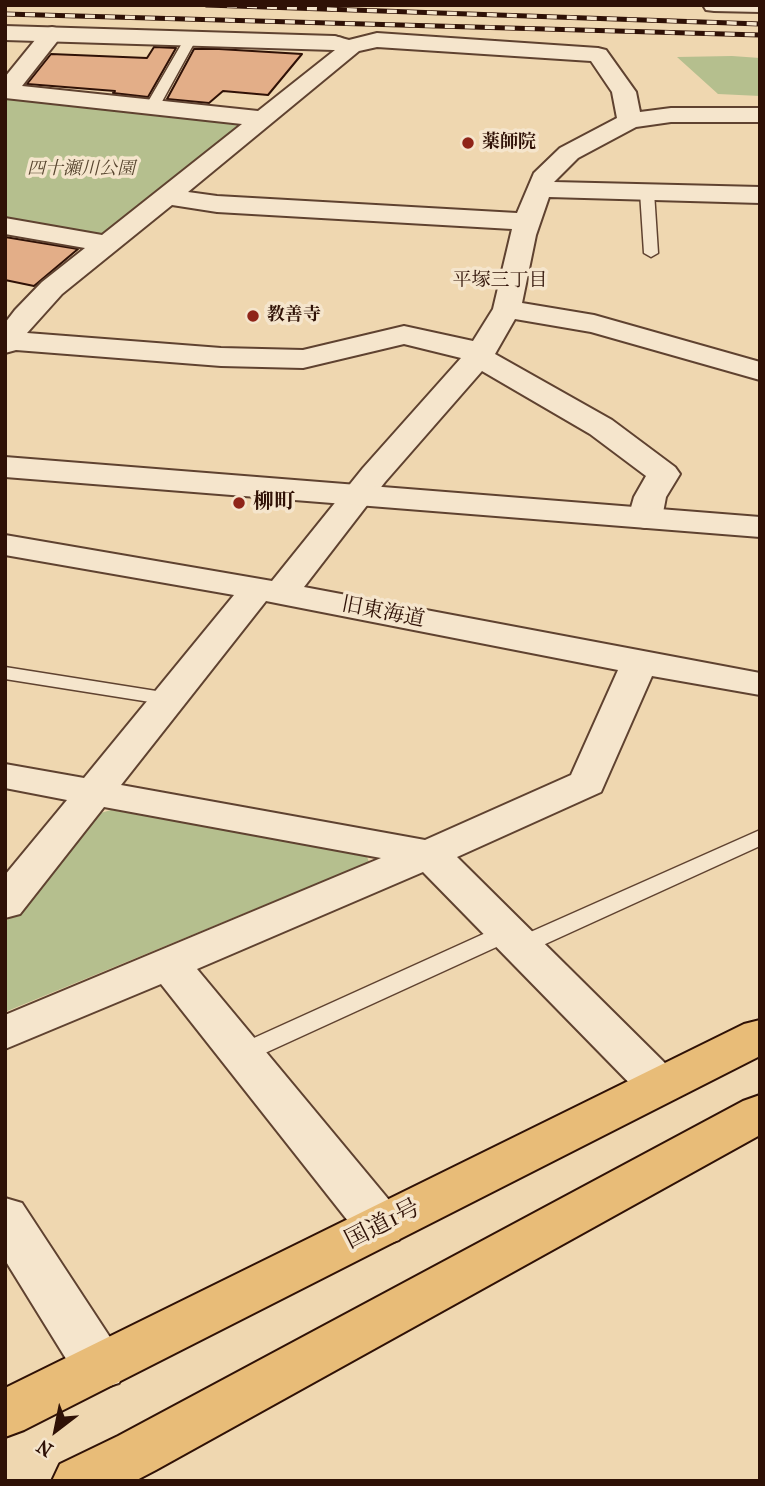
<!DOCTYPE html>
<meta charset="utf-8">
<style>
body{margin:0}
#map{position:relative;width:765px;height:1486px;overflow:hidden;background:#efd7b0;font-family:"IM FELL French Canon",serif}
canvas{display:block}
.frame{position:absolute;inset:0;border:7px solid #2f1106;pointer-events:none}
.north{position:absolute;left:21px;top:1395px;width:70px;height:70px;-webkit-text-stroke:5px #f5e5cc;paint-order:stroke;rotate:212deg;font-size:19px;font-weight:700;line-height:28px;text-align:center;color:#2f1106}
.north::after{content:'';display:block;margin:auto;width:24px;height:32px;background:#2f1106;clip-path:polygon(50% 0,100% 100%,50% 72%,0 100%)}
</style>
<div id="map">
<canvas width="765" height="1486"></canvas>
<div class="frame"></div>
<div class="north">N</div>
</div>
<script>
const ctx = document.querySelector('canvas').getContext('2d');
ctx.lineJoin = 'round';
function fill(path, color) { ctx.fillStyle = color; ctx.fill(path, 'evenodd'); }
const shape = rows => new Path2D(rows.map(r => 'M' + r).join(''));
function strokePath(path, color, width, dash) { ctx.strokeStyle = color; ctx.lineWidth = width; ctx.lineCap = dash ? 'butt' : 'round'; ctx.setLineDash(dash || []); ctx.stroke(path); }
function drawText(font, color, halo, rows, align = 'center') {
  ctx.font = font + ' "IM FELL French Canon","Noto Serif JP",serif'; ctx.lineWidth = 7; ctx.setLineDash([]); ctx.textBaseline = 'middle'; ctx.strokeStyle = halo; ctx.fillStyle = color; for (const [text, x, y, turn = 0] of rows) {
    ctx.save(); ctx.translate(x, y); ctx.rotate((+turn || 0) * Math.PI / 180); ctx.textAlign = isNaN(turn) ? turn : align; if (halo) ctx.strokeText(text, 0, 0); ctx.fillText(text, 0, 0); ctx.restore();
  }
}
const green = shape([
 [732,56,760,58,760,96,718,94,677,57],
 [5,96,245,124,104,235,96,238,5,222],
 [111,810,366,854,369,862,5,1012,5,923,90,816]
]);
const building = shape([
 [154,47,176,48,148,97,113,93,115,91,27,84,51,54,147,58,154,47],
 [194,49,219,49,302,54,268,95,223,91,209,103,167,99,194,49],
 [5,237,78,249,34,286,5,280,5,237]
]);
const service = shape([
 [191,34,197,38,159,107,157,110,147,110,145,107,185,38,191,34],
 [647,188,654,192,658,253,651,257,644,253,640,192,647,188],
 [5,667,169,693,176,695,179,699,176,703,169,705,5,679,5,667],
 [760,830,760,846,530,951,522,953,514,951,510,945,514,939,252,1059,243,1062,234,1059,231,1053,234,1047,501,926,509,924,517,926,521,932,517,938,760,830]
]);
const minor = shape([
 [703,5,760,5,760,12,714,11,706,10,703,5],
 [52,27,60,29,63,34,22,86,258,111,335,50,326,48,323,43,326,38,334,36,349,40,377,33,598,48,606,50,636,92,640,112,671,108,760,108,760,122,671,122,636,127,578,158,554,182,760,187,760,203,549,197,536,235,522,303,594,315,760,362,760,380,591,332,515,319,495,354,612,420,675,467,680,474,666,497,662,518,657,525,645,528,633,525,628,518,634,497,646,476,590,434,482,371,385,482,304,587,760,673,760,695,652,676,601,792,457,857,676,1074,683,1086,676,1098,660,1103,644,1098,423,872,197,969,399,1212,406,1226,399,1240,381,1246,363,1240,161,984,5,1049,5,1015,381,858,104,807,20,914,5,918,5,875,67,800,5,788,5,764,84,778,234,595,5,555,5,535,272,581,363,468,461,358,404,344,303,368,221,366,16,350,5,353,5,323,15,310,42,282,85,248,5,234,5,218,102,235,242,124,5,98,5,77,44,29,52,27],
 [377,47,591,61,612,92,617,118,560,148,534,173,517,213,217,196,188,192,359,51,377,47],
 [172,205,217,212,512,229,493,309,473,341,404,326,303,350,221,348,27,333,62,294,172,205],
 [266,601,281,604,618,670,571,775,425,840,121,785,266,601],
 [5,1198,22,1203,119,1351,126,1367,119,1383,100,1389,81,1383,5,1260,5,1198]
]);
const tertiary = shape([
 [5,26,334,36,342,38,345,43,342,48,334,50,5,40,5,26],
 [5,457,760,517,760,537,5,477,5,457]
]);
const trunk = shape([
 [760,1020,760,1056,24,1430,5,1437,5,1388,744,1024,760,1020],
 [760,1095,760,1135,156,1470,135,1481,52,1481,60,1464,118,1436,743,1101,760,1095]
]);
const rail = shape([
 [207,5,760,24],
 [5,14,760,35]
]);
const markers = [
 [468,143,7,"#8f2418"],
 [253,316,7,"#8f2418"],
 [239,503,7,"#8f2418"]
];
const farPoinames = [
 ["薬師院",482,143],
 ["教善寺",267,316]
];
const farParknames = [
 ["四十瀬川公園",81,170]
];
const farNeighbourhoodnames = [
 ["平塚三丁目",500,281]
];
const poiNames = [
 ["柳町",253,503]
];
const streetNames = [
 ["旧東海道",383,613,11]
];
const nearStreetnames = [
 ["国道1号",383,1225,-27]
];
fill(green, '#b5bf8e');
fill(building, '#e3ae88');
strokePath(building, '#2f1106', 2);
strokePath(service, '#5f4230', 3);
strokePath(minor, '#5f4230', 4);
strokePath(tertiary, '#5f4230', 4);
strokePath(trunk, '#2f1106', 4);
fill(service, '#f5e5cc');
fill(minor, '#f5e5cc');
fill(tertiary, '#f5e5cc');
fill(trunk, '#e8bc78');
strokePath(rail, '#2f1106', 5);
strokePath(rail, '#f5e5cc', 3.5, [10]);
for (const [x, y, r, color] of markers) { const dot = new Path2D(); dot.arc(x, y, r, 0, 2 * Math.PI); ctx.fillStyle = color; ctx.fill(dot); strokePath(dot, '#f5e5cc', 2.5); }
drawText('bold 18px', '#2f1106', '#f5e5cc', farPoinames, 'left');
drawText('italic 18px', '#57452f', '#f5e5cc', farParknames);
drawText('19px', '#2f1106', '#f5e5cc', farNeighbourhoodnames);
drawText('bold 21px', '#2f1106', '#f5e5cc', poiNames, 'left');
drawText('21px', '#2f1106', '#f5e5cc', streetNames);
drawText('24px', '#2f1106', '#f5e5cc', nearStreetnames);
</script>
